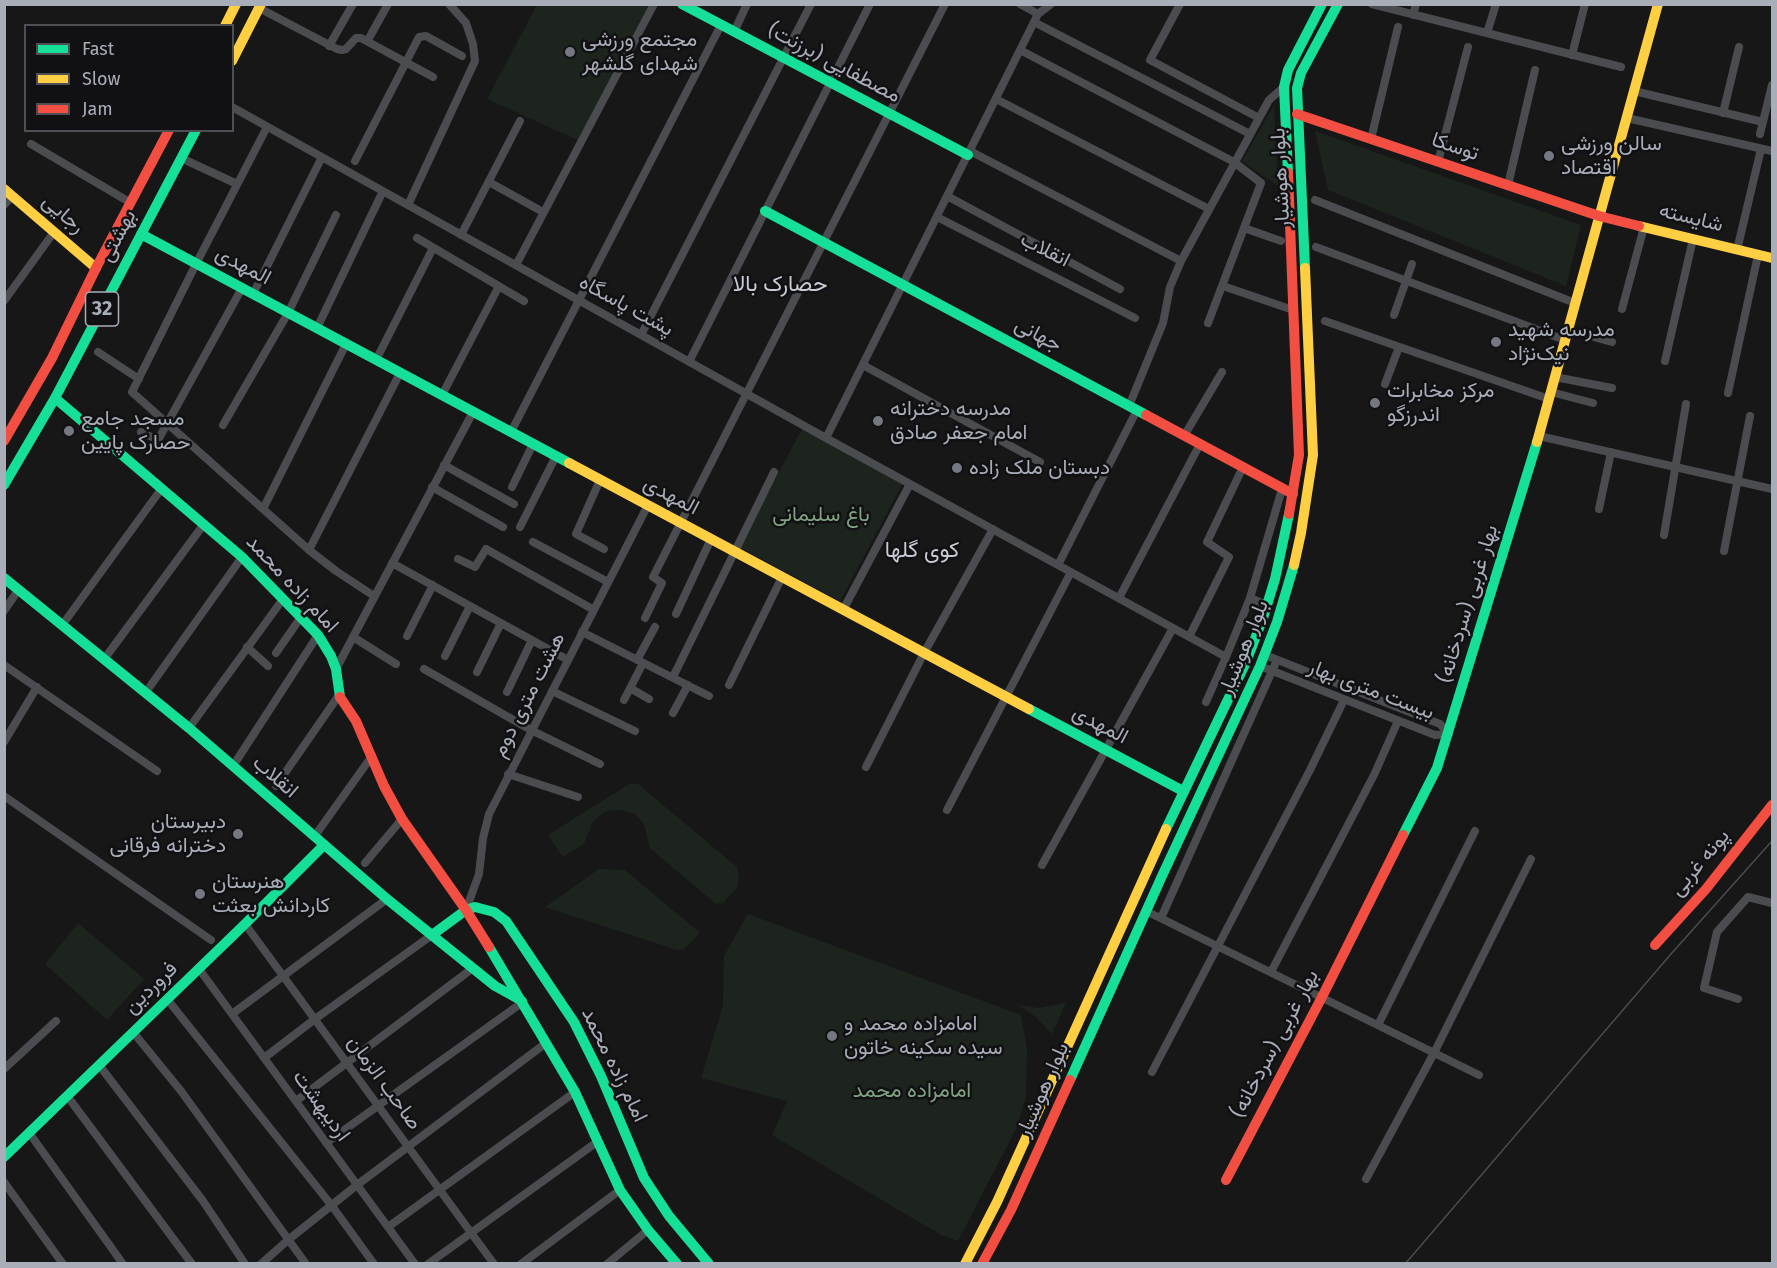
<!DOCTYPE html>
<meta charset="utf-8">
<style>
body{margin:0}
#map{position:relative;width:1777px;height:1268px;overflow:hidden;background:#171717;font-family:"Fira Sans",sans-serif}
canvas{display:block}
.frame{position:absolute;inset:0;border:6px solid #a8adb8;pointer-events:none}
.legend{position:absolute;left:24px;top:24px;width:210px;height:108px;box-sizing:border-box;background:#111113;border:2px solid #4d4f55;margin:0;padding:8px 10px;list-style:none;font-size:18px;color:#a8adb8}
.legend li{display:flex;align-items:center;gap:12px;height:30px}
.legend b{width:30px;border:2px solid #4d4f55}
</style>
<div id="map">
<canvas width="1777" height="1268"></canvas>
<div class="frame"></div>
<ul class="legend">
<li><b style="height:8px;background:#16e098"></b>Fast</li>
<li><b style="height:8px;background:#ffcf43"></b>Slow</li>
<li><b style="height:8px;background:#f24e42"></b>Jam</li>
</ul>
</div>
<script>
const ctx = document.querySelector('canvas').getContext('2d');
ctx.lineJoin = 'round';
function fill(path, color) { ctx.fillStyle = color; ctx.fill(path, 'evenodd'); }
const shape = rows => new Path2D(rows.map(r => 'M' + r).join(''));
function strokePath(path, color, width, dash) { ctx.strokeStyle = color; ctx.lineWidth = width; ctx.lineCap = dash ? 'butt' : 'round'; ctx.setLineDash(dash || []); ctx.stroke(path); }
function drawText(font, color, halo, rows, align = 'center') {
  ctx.font = font + ' "Fira Sans",Vazirmatn,sans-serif'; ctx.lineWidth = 5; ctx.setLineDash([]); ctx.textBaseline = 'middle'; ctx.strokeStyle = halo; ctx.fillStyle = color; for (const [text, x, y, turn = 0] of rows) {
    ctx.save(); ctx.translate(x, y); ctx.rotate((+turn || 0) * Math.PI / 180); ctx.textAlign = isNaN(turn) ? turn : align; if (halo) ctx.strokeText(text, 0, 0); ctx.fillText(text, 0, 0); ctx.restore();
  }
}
const green = shape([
 [537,5,651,5,584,143,487,99],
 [1274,105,1278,186,1242,161],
 [1315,131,1581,225,1566,286,1328,190],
 [802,429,903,483,840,601,739,547],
 [629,784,638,784,737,867,739,876,738,886,723,903,716,904,650,848,644,824,635,814,622,810,606,811,593,821,584,844,563,857,548,835],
 [599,869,625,870,700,933,684,949,677,950,545,907],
 [748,914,1021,1015,1027,1049,1026,1096,1017,1127,958,1241,941,1235,772,1135,787,1101,701,1078,723,1006,724,956],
 [78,923,144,979,107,1020,45,964],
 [1066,1003,1052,1034,1035,1016,1018,1005,1039,1008]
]);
const street = shape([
 [1020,4,1038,14],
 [1180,4,1150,60,1259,118],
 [1372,4,1621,67],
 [259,8,337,49,342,50,346,49,356,38,361,38,433,77],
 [1413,15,1416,4],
 [1034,22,1250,134],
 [734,32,747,4],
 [1487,33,1496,4],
 [368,40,388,4],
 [329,46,353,4],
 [1020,50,1234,162,1261,183,1208,323],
 [1572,55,1585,4],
 [1634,91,1763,122],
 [996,99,1209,209],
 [232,107,826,438,1226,657],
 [1723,113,1739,47],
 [1627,118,1772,151],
 [267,127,196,264,132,392,309,550,336,571,374,596],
 [1760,134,1772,85],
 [1371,139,1398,27],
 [31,144,131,203],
 [970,151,1181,261],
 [181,158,237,184],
 [355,161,419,37,426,36,462,56],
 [1438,162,1468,47],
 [489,182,543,212],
 [1508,185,1535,70],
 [947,196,1120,289],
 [1315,200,1575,303],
 [4,205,12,196],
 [408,205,475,61,473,44,466,23,449,4],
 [937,217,1135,318],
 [1244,228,1281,241],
 [461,235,520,121],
 [417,238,524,301],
 [1316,247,1565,340],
 [1737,250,1761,149],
 [516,265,654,4],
 [1223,286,1293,310],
 [253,294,322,157],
 [4,301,54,232],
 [1622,309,1644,227],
 [1394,315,1412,264],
 [1325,321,1549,399],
 [317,328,383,191],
 [1568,330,1612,342],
 [641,335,811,4],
 [98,352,139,379],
 [376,360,433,248],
 [1665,361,1693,239],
 [689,362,870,4],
 [863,365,1040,462],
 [1555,377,1612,388],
 [1385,384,1399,347],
 [1551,392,1593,403],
 [1728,393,1758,255],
 [442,395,499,286],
 [1129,406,1163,323,1170,287,1181,261,1269,100,1284,87],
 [223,425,288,313,336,215],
 [141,432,158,440,242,288],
 [511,432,721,25],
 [1184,436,1222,372],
 [1539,436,1772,489],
 [826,438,1038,14,1051,4],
 [444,465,514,504],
 [600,480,576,534,604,549],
 [432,487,503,527],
 [512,487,533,444],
 [263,509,346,344],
 [1599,509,1611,452],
 [520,527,556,456],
 [1664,535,1686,404],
 [533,542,608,582],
 [309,550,400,373],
 [1724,551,1750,416],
 [458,559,475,567,486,549,594,610],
 [392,563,568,660],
 [1058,565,1137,410],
 [1119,598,1200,444],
 [1250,598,1267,605],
 [843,610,910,484],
 [4,611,19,589],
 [676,614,711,539],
 [645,618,662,583,653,577,945,4],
 [63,624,162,488],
 [582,632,709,696],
 [407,636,433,585],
 [353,637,396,664],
 [1189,637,1229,557,1207,542,1243,467],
 [247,647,268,666],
 [276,653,301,617],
 [1265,655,1440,724,1449,734],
 [445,656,470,606],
 [105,658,204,524],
 [637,660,655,627],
 [4,665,157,771],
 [1260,666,1435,735,1449,734],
 [336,669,473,412],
 [424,669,531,730,600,764],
 [477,672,501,623],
 [673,677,774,472],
 [729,685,782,577],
 [630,688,649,699],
 [552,691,635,731],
 [146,692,242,557],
 [507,692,532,640],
 [624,700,643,663],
 [1206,702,1226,657,1250,598,1282,489],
 [673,713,688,685],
 [189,728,283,599],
 [4,742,37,687],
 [233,766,318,635],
 [866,767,924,653,993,529],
 [508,774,578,797],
 [276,786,339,695],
 [4,796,211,940],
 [947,810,1071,572],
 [314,837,372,756],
 [365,863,402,819],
 [1042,865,1173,628],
 [466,910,479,874,483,838,489,814,648,505],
 [1146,911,1479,1075],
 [1161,918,1277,660],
 [245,924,494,1264],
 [199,969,415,1264],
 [1271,972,1374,775,1398,721],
 [167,999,332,1206,374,1264],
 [1738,999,1704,988,1717,932,1748,897,1772,903],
 [232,1014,387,899],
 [1378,1025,1475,831],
 [133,1032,181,1091,306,1264],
 [264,1058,315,1019,432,935],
 [99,1065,203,1201,245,1264],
 [4,1069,56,1021],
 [1152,1072,1310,770,1344,700],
 [68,1097,192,1264],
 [296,1101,473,968],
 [30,1134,123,1264],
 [326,1143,523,1002],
 [1366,1179,1434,1053,1531,859],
 [4,1182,63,1264],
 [388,1227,575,1092],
 [261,1264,288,1240,357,1185,546,1043],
 [428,1264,597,1142],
 [521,1264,620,1190],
 [607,1264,648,1230]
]);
const fast = shape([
 [682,4,968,155],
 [1288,173,1284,87,1288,70,1322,4],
 [765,211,1146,415],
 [141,234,569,463],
 [1305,268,1297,88,1301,73,1338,4],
 [55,398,242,557,318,635,331,656,336,669,340,697],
 [4,485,55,398,196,130],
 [4,578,189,728,387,899,495,986,522,1001],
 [1029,709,1183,791],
 [1166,829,1246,662,1263,618,1275,579,1289,514],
 [1403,835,1437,768,1537,442],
 [432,935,466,910,475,907,494,912,506,921,574,1022,601,1076,644,1178,669,1216,709,1264],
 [489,947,575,1092,620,1190,648,1230,677,1264],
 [1070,1080,1162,876,1260,666,1277,622,1294,565],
 [4,1157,245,924,323,846]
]);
const slow = shape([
 [225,26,236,4],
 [232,61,261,4],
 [4,189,96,268],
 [1639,226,1772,258],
 [1537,442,1658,4],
 [569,463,1029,709],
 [1294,565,1301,533,1313,455,1305,268],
 [965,1264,997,1202,1166,829]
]);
const jam = shape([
 [1297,114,1599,216,1639,226],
 [1288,173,1299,455,1289,514],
 [1146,415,1293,494],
 [4,441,52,358,96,268,169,130],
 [340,697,356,721,384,786,402,819,466,910,489,947],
 [1655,945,1706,889,1772,805],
 [1226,1180,1322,997,1403,835],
 [982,1264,1011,1210,1070,1080]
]);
const tram = shape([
 [1405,1264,1671,954,1772,841]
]);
const markers = [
 [570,52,6,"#757880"],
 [1549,156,6,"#757880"],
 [1496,342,6,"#757880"],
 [1375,403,6,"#757880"],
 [878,421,6,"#757880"],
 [69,431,6,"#757880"],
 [957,468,6,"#757880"],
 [238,834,6,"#757880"],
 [200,894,6,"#757880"],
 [832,1036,6,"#757880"]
];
const shields = [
 [102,309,33]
];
const shieldNames = [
 ["32",102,309]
];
const poiNames = [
 ["مجتمع ورزشی",582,40],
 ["شهدای گلشهر",582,64],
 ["سالن ورزشی",1561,144],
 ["اقتصاد",1561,168],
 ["مدرسه شهید",1508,330],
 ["نیک‌نژاد",1508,354],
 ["مرکز مخابرات",1387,391],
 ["اندرزگو",1387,415],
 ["مدرسه دخترانه",890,409],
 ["امام جعفر صادق",890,433],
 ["مسجد جامع",81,419],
 ["حصارک پایین",81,443],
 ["دبستان ملک زاده",969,468],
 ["دبیرستان",226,822,"right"],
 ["دخترانه فرقانی",226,846,"right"],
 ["هنرستان",212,882],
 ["کاردانش بعثت",212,906],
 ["امامزاده محمد و",844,1024],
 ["سیده سکینه خاتون",844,1048]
];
const streetNames = [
 ["مصطفایی (برزنت)",834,63,28],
 ["توسکا",1455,147,19],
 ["بلوار هوشیار",1281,178,-93],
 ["رجایی",63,214,41],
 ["شایسته",1691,218,14],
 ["بهشتی",118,236,-62],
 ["انقلاب",1045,250,27],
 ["المهدی",243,266,28],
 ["پشت پاسگاه",626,306,29],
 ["جهانی",1038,335,28],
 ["المهدی",671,496,28],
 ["امام زاده محمد",292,584,47],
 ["بهار غربی (سردخانه)",1468,604,-73],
 ["بلوار هوشیار",1244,648,-68],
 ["بیست متری بهار",1371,690,21],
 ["هشت متری دوم",529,695,-63],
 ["المهدی",1100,725,28],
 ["انقلاب",275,777,41],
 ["پونه غربی",1700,863,-50],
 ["فروردین",151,988,-44],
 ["بهار غربی (سردخانه)",1275,1044,-62],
 ["امام زاده محمد",614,1065,64],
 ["صاحب الزمان",384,1083,54],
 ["بلوار هوشیار",1043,1090,-66],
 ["اردیبهشت",321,1106,54]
];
const parkNames = [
 ["باغ سلیمانی",821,515],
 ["امامزاده محمد",912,1091]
];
const neighbourhoodNames = [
 ["حصارک بالا",780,285],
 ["کوی گلها",922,551]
];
fill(green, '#1d241e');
strokePath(street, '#4b4c50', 8);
strokePath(fast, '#16e098', 10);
strokePath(slow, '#ffcf43', 10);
strokePath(jam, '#f24e42', 10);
strokePath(tram, '#4b4c4f', 1.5);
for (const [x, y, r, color] of markers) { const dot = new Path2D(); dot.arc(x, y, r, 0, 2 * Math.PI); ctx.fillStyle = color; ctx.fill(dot); strokePath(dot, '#111113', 2); }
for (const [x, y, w] of shields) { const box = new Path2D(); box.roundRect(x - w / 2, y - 17, w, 34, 4.5); ctx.fillStyle = '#111113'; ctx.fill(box); strokePath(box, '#a8adb8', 1.5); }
drawText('bold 20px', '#a8adb8', null, shieldNames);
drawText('21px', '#a8adb8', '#111113', poiNames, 'left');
drawText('21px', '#a8adb8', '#111113', streetNames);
drawText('21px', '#7fa381', '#111113', parkNames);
drawText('22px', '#c9ccd4', '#111113', neighbourhoodNames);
</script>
